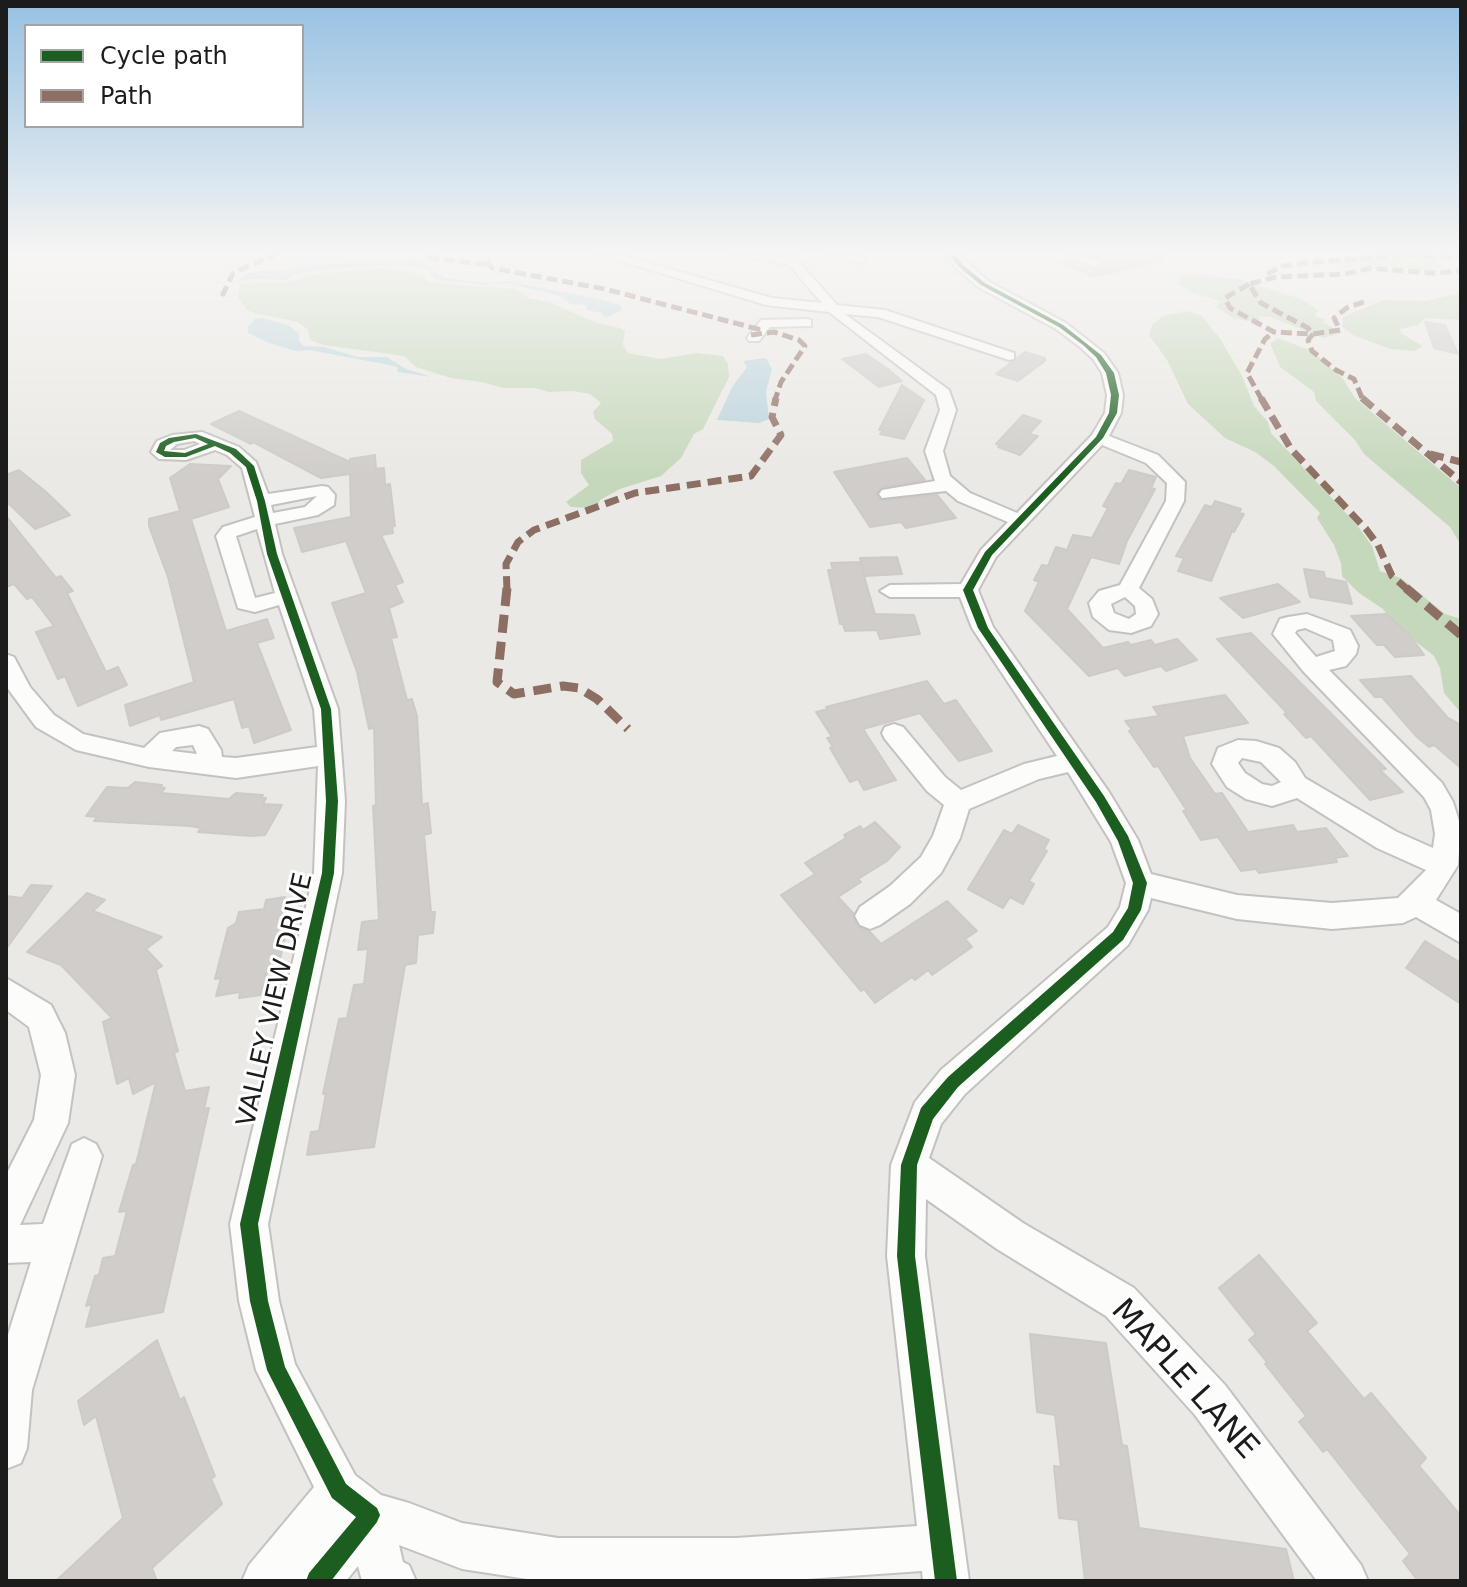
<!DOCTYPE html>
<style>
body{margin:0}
#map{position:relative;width:1467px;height:1587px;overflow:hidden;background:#ebe9e5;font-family:"DejaVu Sans",sans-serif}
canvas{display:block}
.frame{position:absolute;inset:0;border:8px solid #1c1c1c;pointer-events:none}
.legend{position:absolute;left:24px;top:24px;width:280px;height:104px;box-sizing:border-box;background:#fff;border:2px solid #a4a4a4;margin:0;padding:10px 14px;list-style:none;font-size:24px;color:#1c1c1c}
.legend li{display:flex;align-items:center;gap:16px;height:40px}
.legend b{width:40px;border:2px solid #a4a4a4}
</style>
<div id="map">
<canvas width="1467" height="1587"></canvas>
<div class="frame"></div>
<ul class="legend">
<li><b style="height:10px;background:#1b5e20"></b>Cycle path</li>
<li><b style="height:10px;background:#8d6e63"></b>Path</li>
</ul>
</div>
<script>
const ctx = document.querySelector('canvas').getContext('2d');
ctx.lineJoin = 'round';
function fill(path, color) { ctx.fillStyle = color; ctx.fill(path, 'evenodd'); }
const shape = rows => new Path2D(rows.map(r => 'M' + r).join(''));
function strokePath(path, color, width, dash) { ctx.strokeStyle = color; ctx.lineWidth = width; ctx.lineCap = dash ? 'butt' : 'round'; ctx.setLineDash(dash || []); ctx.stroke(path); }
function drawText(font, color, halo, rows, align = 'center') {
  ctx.font = font + ' "DejaVu Sans",sans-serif'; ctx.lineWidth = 6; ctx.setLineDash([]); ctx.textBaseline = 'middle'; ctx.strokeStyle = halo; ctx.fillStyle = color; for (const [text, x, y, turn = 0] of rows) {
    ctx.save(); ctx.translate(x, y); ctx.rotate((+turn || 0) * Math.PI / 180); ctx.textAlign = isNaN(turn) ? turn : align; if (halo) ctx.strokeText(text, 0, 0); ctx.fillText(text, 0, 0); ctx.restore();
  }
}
const forest = shape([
 [1375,254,1417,254,1443,266,1427,271,1379,265,1348,268,1327,261,1346,261],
 [379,268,412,271,423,275,428,282,443,284,514,289,523,292,528,298,551,303,598,323,620,328,625,331,623,345,628,353,660,359,697,353,723,356,728,364,729,377,703,429,694,434,681,458,661,476,620,489,600,500,596,508,571,507,566,502,589,485,581,473,581,460,613,441,612,434,595,419,593,412,601,403,590,394,573,391,549,392,535,388,503,388,482,382,451,378,416,367,404,356,323,345,310,340,308,330,298,322,255,313,247,310,238,298,240,284,289,282,319,273],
 [1193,275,1238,279,1301,299,1318,310,1315,316,1325,319,1323,322,1342,333,1324,338,1270,317,1259,316,1260,320,1247,321,1233,318,1216,307,1220,301,1193,293,1179,284,1181,276],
 [1461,293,1461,320,1425,318,1418,325,1400,329,1402,334,1423,346,1415,351,1390,349,1353,335,1342,327,1343,317,1383,300,1425,301],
 [1187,311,1202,316,1221,340,1242,376,1254,406,1268,422,1271,433,1357,525,1372,546,1380,571,1401,578,1445,614,1461,619,1461,713,1444,693,1440,668,1434,656,1396,626,1383,609,1359,593,1342,576,1341,563,1334,545,1317,518,1320,513,1274,466,1255,452,1225,438,1188,404,1167,360,1149,335,1152,325,1163,316],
 [1278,338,1312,351,1343,379,1355,398,1461,488,1461,545,1450,527,1364,454,1355,440,1316,401,1314,392,1280,367,1270,343]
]);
const water = shape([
 [418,260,445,278,493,284,506,281,599,299,620,305,622,310,606,318,601,313,587,310,586,305,571,304,560,296,507,283,486,285,434,279,429,270,407,265,374,265,294,274,288,280,251,279,235,283,246,274,271,269,283,271,305,265],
 [263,318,290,326,299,334,299,341,304,346,324,347,358,357,387,357,406,369,432,377,398,372,397,367,384,364,309,350,296,351,269,343,248,333,248,326,255,319],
 [766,358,772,369,766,392,769,419,759,423,717,420,732,387,747,367,743,361]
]);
const building = shape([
 [1089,254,1163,254,1164,260,1094,277,1062,263,1072,260,1094,270,1103,266,1102,260,1089,254],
 [1425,322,1445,325,1458,354,1434,348,1425,322],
 [1025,352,1045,358,1045,361,1018,381,996,374,1025,352],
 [866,354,888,369,902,381,879,387,842,359,866,354],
 [902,385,924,400,904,439,880,434,883,430,879,430,902,385],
 [239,411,350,462,350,459,375,455,376,469,384,468,385,485,390,484,395,526,392,527,393,533,381,535,403,582,395,585,403,602,389,608,397,637,391,638,407,700,412,699,417,716,422,805,428,803,431,833,424,835,431,912,435,912,433,933,418,935,416,963,405,965,374,1147,307,1155,311,1132,319,1131,326,1093,323,1094,339,1019,347,1018,354,985,364,984,368,949,358,950,362,922,379,920,373,806,376,805,374,728,369,729,357,672,332,603,366,593,346,541,302,552,294,528,351,517,350,474,321,478,253,442,251,444,211,424,239,411],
 [1023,415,1041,421,1029,434,1038,436,1020,455,998,447,1000,445,996,444,1023,415],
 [907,458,925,480,882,487,876,494,880,500,937,495,956,518,906,528,901,522,870,527,834,472,907,458],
 [190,464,231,466,218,479,229,507,191,519,226,631,267,619,274,638,257,643,291,730,254,743,249,726,242,728,234,699,161,720,160,715,130,726,125,705,194,682,168,577,149,526,149,519,180,511,170,478,190,464],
 [19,470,45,491,70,515,35,529,6,501,6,475,19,470],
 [1129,470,1156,477,1151,488,1155,489,1127,541,1119,564,1091,557,1067,609,1103,648,1128,642,1131,645,1151,640,1155,645,1177,639,1197,660,1166,671,1161,666,1125,676,1118,668,1089,676,1025,611,1039,582,1034,580,1042,565,1048,566,1056,547,1067,550,1073,535,1092,538,1108,508,1103,506,1116,483,1121,484,1129,470],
 [1215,501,1241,509,1239,513,1244,514,1234,532,1232,531,1211,581,1178,571,1184,558,1176,556,1205,505,1212,507,1215,501],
 [6,516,56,578,61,576,73,591,67,593,106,672,118,667,127,685,78,706,65,676,58,679,36,632,54,626,32,597,27,599,14,584,6,587,6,516],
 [897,557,902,574,865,576,860,558,897,557],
 [860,562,875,614,914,615,920,634,880,639,877,630,845,631,843,624,840,624,828,570,833,570,831,563,860,562],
 [1304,569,1324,572,1325,578,1346,582,1352,604,1310,597,1304,569],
 [1278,584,1300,602,1243,618,1220,598,1278,584],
 [1386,614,1409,634,1424,655,1395,657,1384,645,1377,645,1351,616,1386,614],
 [1251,633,1386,769,1380,770,1403,792,1370,800,1311,736,1306,738,1284,714,1287,713,1217,639,1251,633],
 [1411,676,1448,718,1461,725,1461,768,1434,745,1429,747,1417,737,1382,697,1375,697,1360,680,1411,676],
 [927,681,944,704,956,700,992,751,959,761,920,713,863,729,896,780,864,790,858,779,850,782,830,748,833,747,827,738,832,737,816,712,828,709,826,707,927,681],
 [1225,695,1248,723,1183,736,1190,758,1215,794,1222,793,1248,832,1293,825,1297,832,1326,828,1348,856,1335,858,1337,862,1259,873,1256,869,1241,871,1218,837,1201,840,1183,811,1187,811,1158,766,1154,767,1129,731,1132,730,1125,721,1159,716,1153,707,1225,695],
 [135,782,162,785,160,787,165,788,161,793,229,799,236,793,263,795,261,798,266,798,263,804,282,805,265,835,251,836,198,832,201,828,190,826,94,821,97,817,86,816,107,787,128,788,135,782],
 [875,822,900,847,887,861,858,879,861,882,838,897,853,913,857,926,870,932,881,944,947,901,977,931,965,939,972,947,932,975,928,970,915,980,912,977,875,1003,864,989,861,991,781,895,815,874,805,863,846,838,844,835,860,826,863,830,875,822],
 [1018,825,1049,840,1044,849,1047,851,1029,881,1034,884,1023,904,1010,897,1003,908,968,889,1004,830,1012,834,1018,825],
 [31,885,52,886,6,949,6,896,22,898,31,885],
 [87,893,105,900,93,911,162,937,146,949,162,966,156,970,178,1051,174,1053,185,1091,209,1087,204,1109,209,1108,163,1312,86,1327,92,1304,86,1306,95,1276,99,1275,103,1258,115,1256,127,1211,119,1212,133,1165,136,1164,156,1082,133,1094,129,1078,117,1084,103,1022,112,1018,61,965,27,952,87,893],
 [285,897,279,927,287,929,280,959,270,962,261,995,239,998,240,992,216,996,221,978,215,979,216,975,228,928,236,923,239,912,264,909,266,900,285,897],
 [1425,941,1461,963,1461,1004,1406,968,1425,941],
 [1259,1255,1317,1323,1307,1331,1364,1399,1371,1393,1426,1458,1419,1466,1461,1516,1461,1581,1418,1581,1403,1561,1410,1554,1327,1449,1323,1452,1299,1422,1306,1416,1265,1364,1267,1362,1249,1340,1256,1334,1219,1288,1259,1255],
 [1030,1334,1106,1343,1122,1445,1127,1446,1139,1528,1286,1549,1294,1581,1085,1581,1078,1520,1059,1518,1054,1466,1061,1467,1055,1415,1037,1412,1030,1334],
 [157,1340,180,1400,184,1397,215,1476,211,1479,222,1504,152,1568,157,1581,56,1581,123,1518,96,1416,84,1425,78,1401,157,1340]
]);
const minor = shape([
 [598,254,617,254,772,298,822,303,789,265,736,254,782,257,780,254,792,254,837,305,885,310,1014,353,1014,359,1009,360,878,317,845,314,949,390,956,410,943,451,950,476,970,493,1017,513,1092,435,1105,413,1107,395,1102,373,1093,359,1080,347,1056,329,978,287,957,269,946,254,958,254,988,281,1066,323,1104,353,1118,373,1123,395,1121,413,1109,436,1158,455,1185,482,1184,501,1139,588,1152,599,1158,614,1151,626,1131,633,1109,630,1093,617,1089,603,1099,591,1120,585,1166,501,1167,483,1146,463,1102,445,996,557,978,590,993,627,1109,792,1138,840,1151,874,1237,895,1332,903,1398,898,1426,870,1377,848,1297,798,1272,806,1246,799,1227,787,1212,764,1218,748,1238,740,1256,741,1279,748,1295,762,1305,778,1397,832,1433,848,1435,834,1431,810,1424,797,1303,671,1273,634,1280,619,1288,617,1307,614,1350,630,1358,646,1356,654,1346,666,1329,670,1442,783,1453,802,1461,827,1458,865,1436,900,1461,914,1461,943,1416,917,1403,923,1332,929,1237,919,1151,898,1148,910,1128,945,965,1094,941,1124,929,1158,1023,1223,1134,1288,1225,1385,1361,1565,1368,1581,1317,1581,1195,1415,1106,1316,997,1249,926,1199,925,1256,969,1581,923,1581,922,1571,778,1581,540,1581,462,1569,399,1545,403,1562,409,1565,416,1581,362,1581,358,1566,346,1581,242,1581,249,1565,314,1487,256,1370,239,1301,230,1224,314,873,318,766,236,778,149,767,76,750,36,727,6,686,6,654,14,657,30,687,54,715,83,734,144,748,160,733,199,726,208,729,221,750,222,757,236,758,317,747,314,709,279,605,255,612,238,608,216,536,223,527,255,517,242,468,227,455,215,450,186,460,159,459,151,452,157,441,172,435,202,432,239,447,256,462,268,494,322,486,328,487,335,495,334,505,318,515,275,524,282,554,338,709,345,801,342,873,268,1224,279,1301,295,1364,355,1475,381,1495,409,1503,462,1523,558,1538,736,1538,917,1526,887,1256,891,1165,915,1102,941,1070,1108,927,1120,907,1126,883,1111,842,1068,772,1039,779,969,809,960,838,941,873,910,904,880,925,870,929,860,925,855,916,860,907,890,886,921,857,933,836,944,805,927,791,885,739,882,733,885,727,894,724,903,727,945,777,961,790,1024,764,1057,756,972,628,960,597,890,597,880,591,890,585,961,584,981,550,1008,522,958,501,946,491,882,498,879,494,882,490,935,481,925,451,940,410,936,395,829,312,766,305,598,254],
 [194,441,200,444,184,450,170,450,177,444,194,441],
 [317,496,305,507,273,513,271,505,317,496],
 [257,529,275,593,255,598,236,536,257,529],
 [1125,597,1135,606,1136,614,1129,619,1114,613,1111,604,1125,597],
 [1305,628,1333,640,1335,651,1316,657,1295,633,1297,630,1305,628],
 [193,745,197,754,172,751,176,747,193,745],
 [1242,758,1261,762,1281,782,1272,786,1262,784,1245,773,1238,763,1242,758],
 [830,254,852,254,865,259,859,263,830,254],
 [1065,254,1082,254,1101,263,1095,267,1065,254],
 [806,319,811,320,811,326,770,327,759,341,749,341,747,338,761,320,806,319],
 [6,978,51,1005,65,1033,75,1075,68,1123,20,1225,43,1224,72,1144,84,1138,96,1144,102,1156,32,1390,27,1448,21,1463,6,1469,6,1341,31,1262,6,1263,6,1175,34,1120,41,1075,29,1027,6,1010,6,978]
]);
const quietFar2 = shape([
 [428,257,482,264,487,263,490,257],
 [487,261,492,268,605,289,758,329,754,333],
 [1267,274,1283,266,1302,263,1404,255,1461,257],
 [1249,284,1225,298,1230,308,1274,332,1313,334,1308,340,1312,351,1336,370,1354,379,1363,400],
 [222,296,233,273,276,254],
 [1364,302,1348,307,1334,318,1340,330,1313,334,1308,328,1261,303,1249,284,1276,277,1344,274,1371,268,1430,273,1461,271],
 [751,335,774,332,799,340,805,346,781,382,775,400],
 [1262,400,1247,373,1265,339,1274,332]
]);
const quietFar1 = shape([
 [1261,398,1291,449,1366,529,1378,545,1392,576,1408,590],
 [1362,398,1461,482],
 [1430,454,1461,462],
 [507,590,506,564,518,542,534,530,635,493,751,476,781,435,772,417,776,398]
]);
const quiet = shape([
 [507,588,497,682,514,694,563,686,579,688,597,699,628,729],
 [1406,588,1461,635]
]);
const cycleway = shape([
 [949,254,955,254,963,265,985,283,1063,325,1101,355,1114,373,1119,395,1117,413,1103,438,992,555,973,590,988,628,1104,796,1128,836,1147,883,1141,910,1123,940,958,1087,933,1119,917,1165,915,1256,957,1581,935,1581,897,1256,901,1165,921,1108,948,1077,1113,932,1128,908,1133,883,1118,841,1096,802,978,628,963,590,985,552,1096,437,1109,413,1111,395,1106,373,1096,357,1083,345,1059,327,981,285,959,267,949,254],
 [196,434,236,449,254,466,265,501,277,554,331,709,338,801,334,873,258,1224,268,1301,285,1367,346,1484,377,1508,380,1515,377,1522,331,1581,306,1581,309,1573,356,1517,332,1498,267,1370,250,1301,240,1224,322,873,326,801,321,709,267,554,257,501,246,467,230,453,215,446,186,457,165,457,156,452,160,443,169,438,196,434],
 [195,438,208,444,185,453,164,451,166,446,174,442,195,438]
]);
const streetNames = [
 ["VALLEY VIEW DRIVE",276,1000,-77]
];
const nearStreetnames = [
 ["MAPLE LANE",1184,1380,48]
];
fill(forest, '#c6d8bc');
fill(water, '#bbd4dc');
fill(building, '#d0cdca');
strokePath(building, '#cecbc7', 2);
strokePath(minor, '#c3c2c1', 4);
fill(minor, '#fcfcfb');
strokePath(quietFar2, '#8d6e63', 5, [11, 5]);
strokePath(quietFar1, '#8d6e63', 7, [14, 7]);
strokePath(quiet, '#8d6e63', 9, [18, 9]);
fill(cycleway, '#1b5e20');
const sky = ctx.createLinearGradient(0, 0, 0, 476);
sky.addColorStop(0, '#96c1e3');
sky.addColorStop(0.53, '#f6f5f3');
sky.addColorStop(1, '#f6f5f300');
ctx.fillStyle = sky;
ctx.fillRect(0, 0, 1467, 476);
drawText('26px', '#1c1c1c', '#fff', streetNames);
drawText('32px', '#1c1c1c', '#fff', nearStreetnames);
</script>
